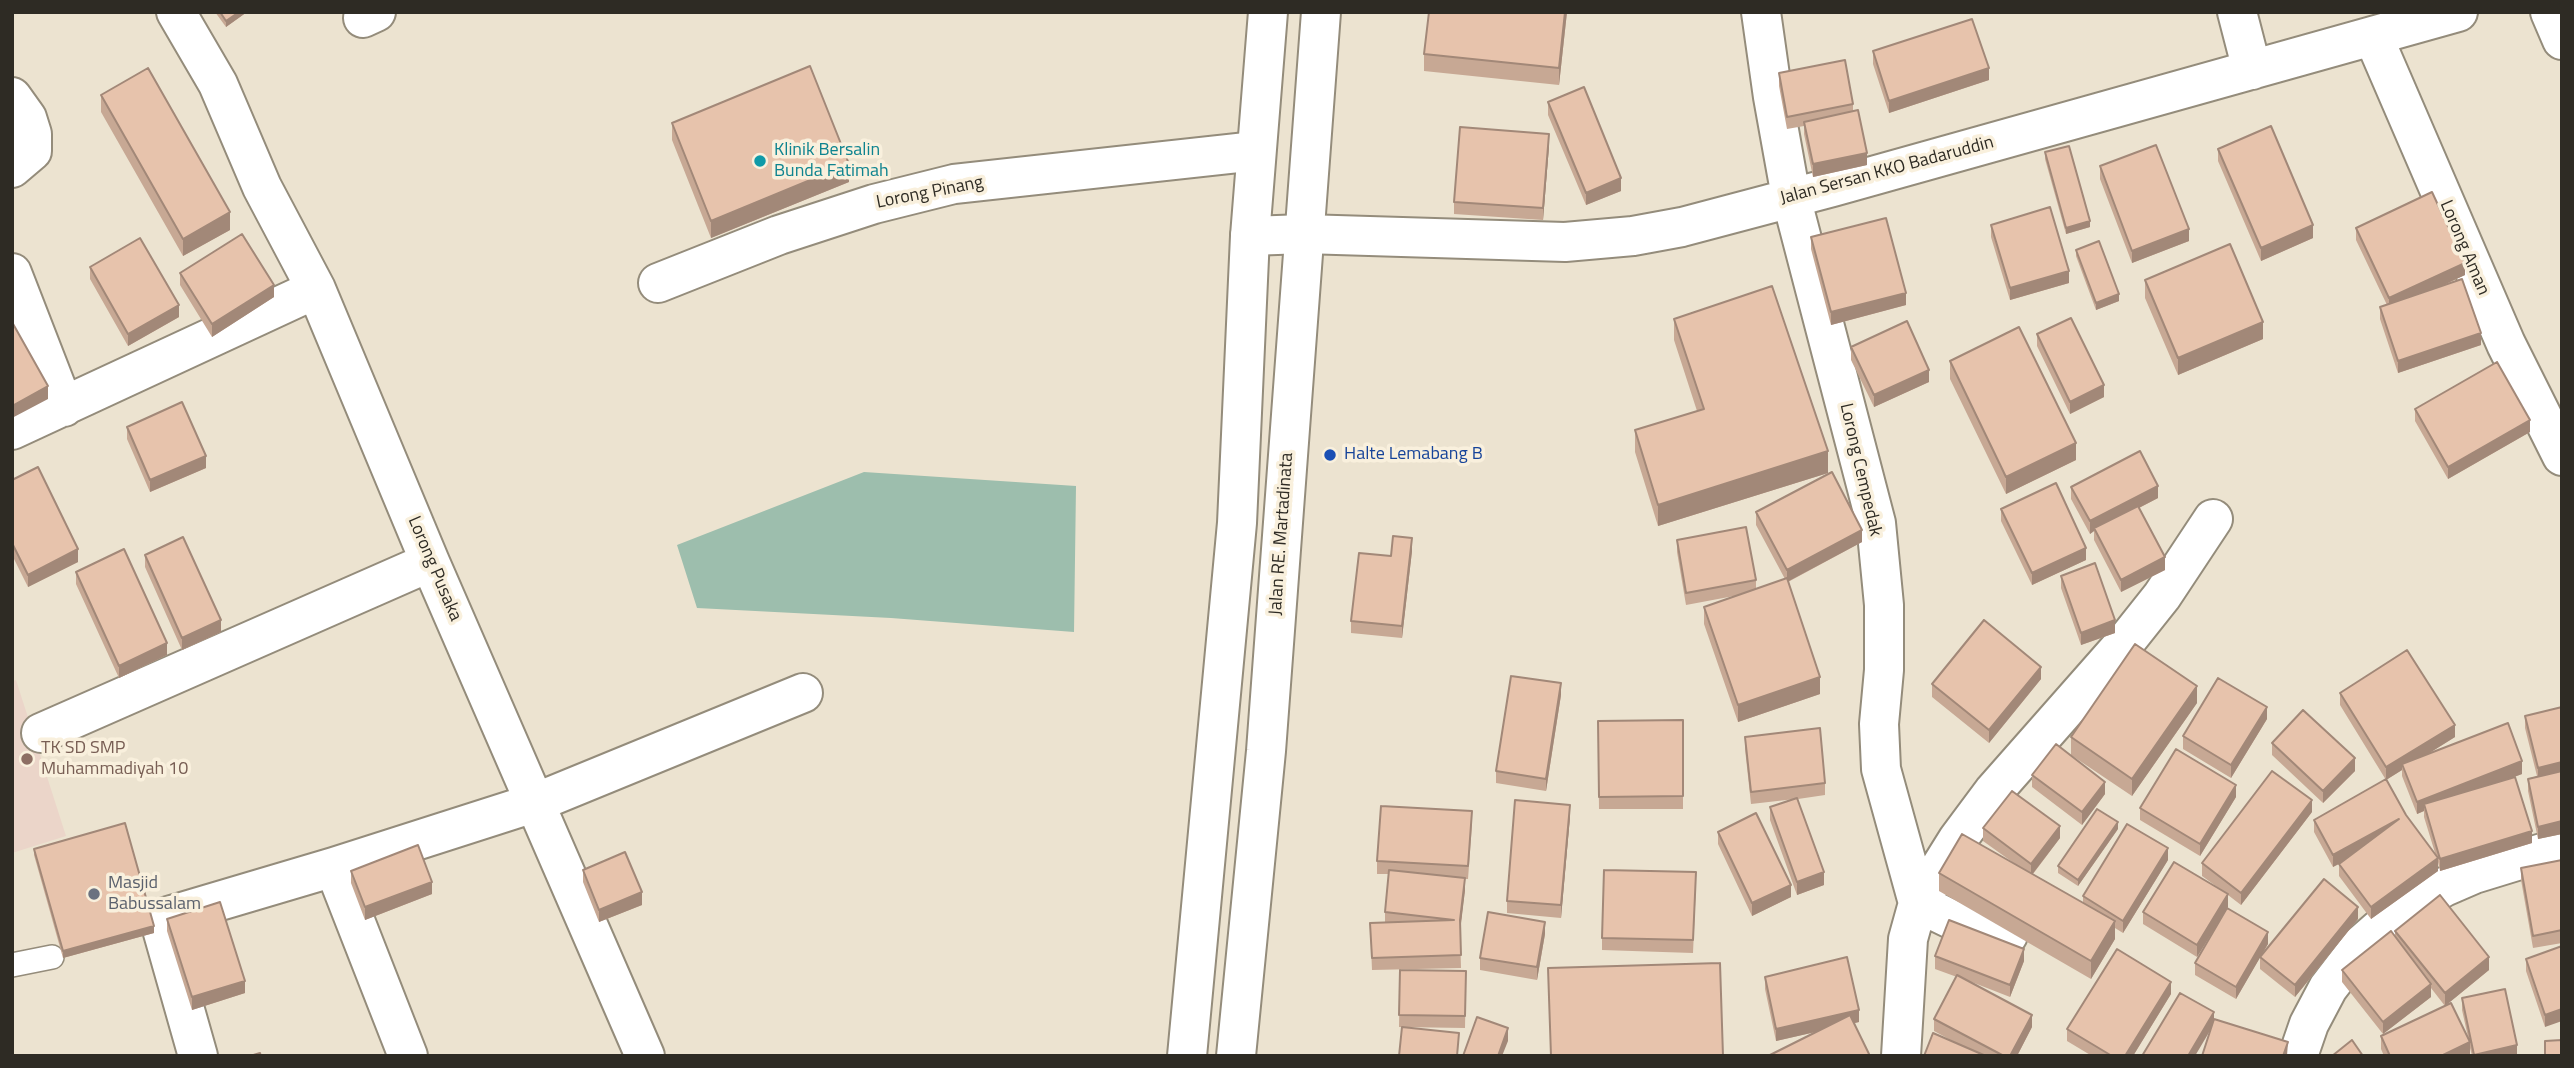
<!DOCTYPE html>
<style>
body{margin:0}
#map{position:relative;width:2574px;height:1068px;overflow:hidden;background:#ece3d0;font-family:"Titillium Web",sans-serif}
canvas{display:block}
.frame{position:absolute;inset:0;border:14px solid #2e2b24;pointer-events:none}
</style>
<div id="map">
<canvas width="2574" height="1068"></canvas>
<div class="frame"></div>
</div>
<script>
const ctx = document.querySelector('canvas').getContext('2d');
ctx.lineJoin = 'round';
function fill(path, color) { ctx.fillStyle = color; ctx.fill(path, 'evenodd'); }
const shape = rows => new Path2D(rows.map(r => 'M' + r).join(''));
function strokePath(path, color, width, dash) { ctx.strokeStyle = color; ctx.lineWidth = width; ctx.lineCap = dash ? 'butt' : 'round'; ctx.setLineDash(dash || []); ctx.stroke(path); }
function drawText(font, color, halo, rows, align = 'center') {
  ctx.font = font + ' "Titillium Web",sans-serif'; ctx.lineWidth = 7; ctx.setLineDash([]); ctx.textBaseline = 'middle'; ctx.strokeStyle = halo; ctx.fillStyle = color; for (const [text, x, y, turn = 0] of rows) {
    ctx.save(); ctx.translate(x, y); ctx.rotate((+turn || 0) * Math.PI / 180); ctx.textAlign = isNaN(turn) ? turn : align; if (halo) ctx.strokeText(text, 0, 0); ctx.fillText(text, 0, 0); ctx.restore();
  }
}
const education = shape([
 [16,680,66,836,12,853,12,681]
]);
const green = shape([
 [864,472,1076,486,1074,632,891,618,697,608,677,545]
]);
const service = shape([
 [12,965,52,957]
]);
const minor = shape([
 [176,12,218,84,262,187,316,289,430,562,645,1056],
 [1761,12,1773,97,1791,197,1876,523,1884,605,1884,670,1879,724,1881,769,1918,903,1908,939,1901,1056],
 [2237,12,2252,70],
 [2550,12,2562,40],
 [363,18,376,12],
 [2373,36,2506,344,2562,456],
 [12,97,27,118,32,134,32,151,12,168],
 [1250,236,1304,234,1565,242,1633,236,1682,227,1833,187,2458,12],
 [12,273,64,407],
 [658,283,779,235,874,204,954,184,1256,151],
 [12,430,316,289],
 [41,733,430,562],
 [334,867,408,1056],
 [2008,935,1959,923,1918,903,1958,839,1993,792,2127,640,2162,596,2213,519],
 [198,1056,160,922,162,918,334,867,537,802,803,693],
 [2298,1056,2309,1024,2328,988,2361,945,2393,917,2444,887,2474,874,2562,847]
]);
const trunk = shape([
 [1187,1056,1237,523,1250,236,1268,12],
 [1236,1056,1266,751,1321,12]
]);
const wall = shape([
 [215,12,247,12,226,27],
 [1429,12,1567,12,1559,85,1424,71,1424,54],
 [1586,12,1617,12,1587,14],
 [1873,51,1989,80,1889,113,1873,64],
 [1779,73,1853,104,1853,111,1867,165,1813,177,1804,134,1804,126,1787,129,1779,86],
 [101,95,230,230,183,256,101,112],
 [1548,102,1621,191,1586,205,1548,115],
 [672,123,849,182,711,238,672,140],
 [1549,146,1543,220,1454,214,1454,202],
 [2218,149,2313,238,2261,261,2218,161],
 [2045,152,2090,227,2066,234,2045,159],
 [2100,166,2189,241,2132,263,2100,179],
 [1991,225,2069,283,2010,300,1991,237],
 [2356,228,2465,275,2444,285,2481,345,2398,373,2380,319,2380,307,2387,305,2356,240],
 [1811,237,1906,305,1831,325,1811,249],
 [2076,250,2119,301,2096,310,2076,256],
 [90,267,179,317,128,346,90,279],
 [180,273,274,297,212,337,180,285],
 [2145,280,2263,339,2178,375,2145,298],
 [1674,319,1828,473,1658,526,1635,452,1635,430,1697,411,1674,340],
 [2037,334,2104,397,2070,414,2037,346],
 [1851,347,1929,382,1874,407,1851,360],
 [1950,361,2076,460,2006,494,1950,379],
 [2415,409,2530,432,2448,479,2415,421],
 [127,427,206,468,150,492,127,439],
 [12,480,78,562,28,587,12,555],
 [2071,487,2158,498,2139,508,2165,570,2121,592,2094,540,2094,531,2090,534,2071,499],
 [2001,509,2086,560,2032,585,2001,521],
 [1756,512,1862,542,1788,582,1820,694,1738,722,1704,624,1704,607,1734,596,1686,605,1677,552,1677,540,1756,580,1756,589,1785,579,1756,525],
 [1412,551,1402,638,1351,633,1351,621,1391,556],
 [145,555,221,632,182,650,145,567],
 [76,572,167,655,119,678,76,584],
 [2061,576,2115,633,2081,645,2061,588],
 [2041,679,1989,743,1932,697,1932,684],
 [2340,693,2455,737,2426,755,2522,774,2508,779,2532,843,2440,871,2438,862,2438,871,2371,919,2339,876,2339,864,2333,867,2314,832,2314,820,2406,815,2436,856,2424,817,2424,811,2417,814,2402,776,2402,770,2386,780,2340,705],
 [1561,695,1546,791,1496,783,1496,771],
 [2197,703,2132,796,2071,755,2071,737],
 [2562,707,2562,834,2538,839,2528,791,2528,779,2537,776,2525,728,2525,716],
 [2267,719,2231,778,2183,749,2183,736],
 [1683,720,1683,809,1599,809,1598,721],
 [1745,737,1825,783,1825,795,1798,799,1824,885,1797,895,1770,820,1770,807,1795,799,1751,804,1745,749],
 [2272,743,2355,771,2323,803,2272,755],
 [2032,775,2105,794,2082,825,2032,787],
 [2236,797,2200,856,2140,820,2140,808],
 [2312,812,2241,905,2228,895,2228,907,2197,957,2143,924,2143,912,2224,892,2202,876,2202,863],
 [1570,817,1561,918,1507,913,1507,901],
 [1472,824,1468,879,1465,879,1465,890,1460,930,1461,968,1372,970,1370,923,1385,923,1385,912,1389,874,1377,874,1377,861],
 [1983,828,2060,838,2033,874,2083,903,2083,896,2168,860,2123,933,2115,928,2115,939,2091,979,1939,891,1939,873,2015,864,1983,841],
 [2118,829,2078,886,2058,873,2058,866],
 [1718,832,1791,897,1752,916,1718,844],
 [34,849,154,933,63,958,34,855],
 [2562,860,2562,943,2533,948,2521,880,2521,868],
 [583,870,642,905,599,922,583,882],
 [351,871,432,894,365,920,351,883],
 [1696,885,1693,953,1602,950,1602,938],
 [167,919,245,993,192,1010,167,931],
 [2358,919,2295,997,2260,969,2260,957,2236,999,2195,975,2195,963,2268,944,2261,955],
 [2395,931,2489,970,2445,1006,2431,988,2431,997,2383,1034,2342,982,2342,970,2395,937],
 [1545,934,1537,980,1480,970,1480,958],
 [2562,946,2545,1027,2526,971,2526,959],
 [1935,956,2024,961,2010,997,1969,981,2032,1027,2017,1056,1924,1056,1958,1044,1934,1031,1934,1019,1957,977,1935,969],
 [1400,970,1466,971,1465,1028,1399,1027],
 [1765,977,1859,1022,1776,1041,1765,989],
 [2171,994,2133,1056,2092,1056,2067,1041,2067,1029],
 [2462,998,2517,1056,2472,1056,2470,1048,2470,1054,2467,1056,2384,1056,2381,1049,2381,1036,2468,1037,2462,1010]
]);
const shadedWall = shape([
 [239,12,247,12,226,27,226,21],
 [1565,12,1567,12,1559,85,1559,68],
 [1989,68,1989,80,1889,113,1889,101],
 [1549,134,1549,146,1543,220,1543,208],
 [1867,153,1867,165,1813,177,1813,164],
 [849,164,849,182,711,238,711,221],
 [1621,178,1621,191,1586,205,1586,193],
 [230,212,230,230,183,256,183,239],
 [2090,221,2090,227,2066,234,2066,228],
 [2313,225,2313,238,2261,261,2261,248],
 [2189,229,2189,241,2132,263,2132,251],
 [2465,263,2465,275,2389,310,2389,298],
 [2069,271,2069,283,2010,300,2010,288],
 [274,285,274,297,212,337,212,324],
 [1906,293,1906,305,1831,325,1831,312],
 [2119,294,2119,301,2096,310,2096,303],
 [179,305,179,317,128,346,128,334],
 [2263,322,2263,339,2178,375,2178,358],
 [2481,333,2481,345,2398,373,2398,361],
 [1929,370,1929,382,1874,407,1874,395],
 [2104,385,2104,397,2070,414,2070,402],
 [48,386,48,399,12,418,12,406],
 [2530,420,2530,432,2448,479,2448,467],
 [2076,443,2076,460,2006,494,2006,477],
 [1828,451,1828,473,1658,526,1658,505],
 [206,456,206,468,150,492,150,480],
 [2158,486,2158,498,2096,530,2094,528,2094,531,2090,534,2090,521],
 [1862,530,1862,542,1787,582,1787,570],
 [1412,538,1412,551,1402,638,1402,626],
 [2086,548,2086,560,2032,585,2032,573],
 [78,549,78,562,28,587,28,575],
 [2165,557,2165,570,2121,592,2121,580],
 [221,620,221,632,182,650,182,638],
 [2115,620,2115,633,2081,645,2081,633],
 [167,643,167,655,119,678,119,666],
 [2041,667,2041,679,1989,743,1989,730],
 [1820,677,1820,694,1738,722,1738,705],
 [1561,683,1561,695,1546,791,1546,779],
 [2197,686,2197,703,2132,796,2132,779],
 [2267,707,2267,719,2231,778,2231,765],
 [2455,725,2455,737,2404,769,2402,764,2402,770,2386,780,2386,767],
 [2355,758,2355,771,2323,803,2323,791],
 [2522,761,2522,774,2426,810,2424,804,2424,811,2417,814,2417,802],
 [2562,762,2562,774,2538,780,2538,768],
 [2105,782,2105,794,2082,825,2082,812],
 [2236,785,2236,797,2200,856,2200,844],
 [2312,800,2312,812,2241,905,2241,893],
 [1570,805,1570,817,1561,918,1561,905],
 [2399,819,2399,831,2333,867,2333,855],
 [2562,821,2562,834,2538,839,2538,827],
 [2118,822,2118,829,2078,886,2078,880],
 [2060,826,2060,838,2031,876,2031,864],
 [2532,831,2532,843,2440,871,2440,859],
 [2168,848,2168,860,2123,933,2123,921],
 [2438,858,2438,871,2371,919,2371,907],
 [1824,872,1824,885,1797,895,1797,882],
 [1465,878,1465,890,1460,932,1460,920],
 [432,882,432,894,365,920,365,907],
 [1791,885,1791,897,1752,916,1752,903],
 [642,892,642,905,599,922,599,910],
 [2228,894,2228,907,2197,957,2197,945],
 [2358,907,2358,919,2295,997,2295,985],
 [2115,921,2115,939,2091,979,2091,961],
 [1545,922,1545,934,1537,980,1537,967],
 [154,926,154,933,63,958,63,951],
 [2268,932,2268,944,2236,999,2236,987],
 [2024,949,2024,961,2010,997,2010,985],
 [2489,957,2489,970,2445,1006,2445,993],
 [245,981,245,993,192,1010,192,997],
 [2171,982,2171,994,2133,1056,2125,1056],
 [2431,984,2431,997,2383,1034,2383,1022],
 [2562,1009,2562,1021,2545,1027,2545,1015],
 [1859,1010,1859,1022,1776,1041,1776,1029],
 [2214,1012,2214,1024,2195,1056,2188,1056],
 [2032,1015,2032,1027,2017,1056,2010,1056],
 [1508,1028,1508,1041,1502,1056,1498,1056],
 [2288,1042,2287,1056,2283,1056],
 [2470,1042,2470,1054,2467,1056,2441,1056],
 [2517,1045,2517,1056,2474,1056,2474,1055]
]);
const building = shape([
 [220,12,239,12,226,21,220,12],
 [1429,12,1565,12,1559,68,1424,54,1429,12],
 [1972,19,1989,68,1889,101,1873,51,1972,19],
 [1845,60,1853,104,1787,117,1779,73,1845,60],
 [810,66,849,164,711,221,672,123,810,66],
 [148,68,230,212,183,239,101,95,148,68],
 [1584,87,1621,178,1586,193,1548,102,1584,87],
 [1858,110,1867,153,1813,164,1804,122,1858,110],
 [2271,126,2313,225,2261,248,2218,149,2271,126],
 [1460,127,1549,134,1543,208,1454,202,1460,127],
 [2156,145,2189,229,2132,251,2100,166,2156,145],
 [2069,146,2090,221,2066,228,2045,152,2069,146],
 [2432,192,2465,263,2389,298,2356,228,2432,192],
 [2050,207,2069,271,2010,288,1991,225,2050,207],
 [1886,218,1906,293,1831,312,1811,237,1886,218],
 [242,234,274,285,212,324,180,273,242,234],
 [140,238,179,305,128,334,90,267,140,238],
 [2099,241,2119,294,2096,303,2076,250,2099,241],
 [2230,244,2263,322,2178,358,2145,280,2230,244],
 [2462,279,2481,333,2398,361,2380,307,2462,279],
 [1772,286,1828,451,1658,505,1635,430,1704,409,1674,319,1772,286],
 [2071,318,2104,385,2070,402,2037,334,2071,318],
 [1907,321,1929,370,1874,395,1851,347,1907,321],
 [12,322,48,386,12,406,12,322],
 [2019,327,2076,443,2006,477,1950,361,2019,327],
 [2497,362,2530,420,2448,467,2415,409,2497,362],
 [182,402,206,456,150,480,127,427,182,402],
 [2140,451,2158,486,2090,521,2071,487,2140,451],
 [38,467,78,549,28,575,12,543,12,480,38,467],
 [1832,472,1862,530,1787,570,1756,512,1832,472],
 [2056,483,2086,548,2032,573,2001,509,2056,483],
 [2138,506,2165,557,2121,580,2094,528,2138,506],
 [1746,527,1756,580,1686,593,1677,540,1746,527],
 [1393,536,1412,538,1402,626,1351,621,1359,553,1391,556,1393,536],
 [183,537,221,620,182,638,145,555,183,537],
 [124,549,167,643,119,666,76,572,124,549],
 [2095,563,2115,620,2081,633,2061,576,2095,563],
 [1787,578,1820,677,1738,705,1704,607,1787,578],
 [1984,620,2041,667,1989,730,1932,684,1984,620],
 [2135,644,2197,686,2132,779,2071,737,2135,644],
 [2407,650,2455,725,2386,767,2340,693,2407,650],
 [1511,676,1561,683,1546,779,1496,771,1511,676],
 [2218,678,2267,707,2231,765,2183,736,2218,678],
 [2562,707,2562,762,2538,768,2525,716,2562,707],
 [2303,710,2355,758,2323,791,2272,743,2303,710],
 [1683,720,1683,796,1599,797,1598,721,1683,720],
 [2508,723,2522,761,2417,802,2402,764,2508,723],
 [1820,728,1825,783,1751,792,1745,737,1820,728],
 [2056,744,2105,782,2082,812,2032,775,2056,744],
 [2176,749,2236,785,2200,844,2140,808,2176,749],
 [2272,771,2312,800,2241,893,2202,863,2272,771],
 [2562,771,2562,821,2538,827,2528,779,2562,771],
 [2515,777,2532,831,2440,859,2424,804,2515,777],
 [2386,779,2406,815,2438,858,2371,907,2339,864,2399,819,2333,855,2314,820,2386,779],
 [2012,791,2060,826,2031,864,1983,828,2012,791],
 [1797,798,1824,872,1797,882,1770,807,1797,798],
 [1515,800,1570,805,1561,905,1507,901,1515,800],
 [1381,806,1472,811,1468,866,1377,861,1381,806],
 [2097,809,2118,822,2078,880,2058,866,2097,809],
 [1756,813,1791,885,1752,903,1718,832,1756,813],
 [125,823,154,926,63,951,34,849,125,823],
 [2127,824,2168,848,2123,921,2083,896,2127,824],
 [1962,834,2115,921,2091,961,1939,873,1962,834],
 [418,845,432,882,365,907,351,871,418,845],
 [625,852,642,892,599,910,583,870,625,852],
 [2562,860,2562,930,2533,936,2521,868,2562,860],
 [2174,862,2228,894,2197,945,2143,912,2174,862],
 [1389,870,1465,878,1460,920,1461,955,1372,958,1370,923,1454,920,1385,912,1389,870],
 [1604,870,1696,872,1693,940,1602,938,1604,870],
 [2324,879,2358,907,2295,985,2260,957,2324,879],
 [2440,895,2489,957,2445,993,2395,931,2440,895],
 [220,902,245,981,192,997,167,919,220,902],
 [2227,908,2268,932,2236,987,2195,963,2227,908],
 [1488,912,1545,922,1537,967,1480,958,1488,912],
 [1949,920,2024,949,2010,985,1935,956,1949,920],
 [2391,931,2431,984,2383,1022,2342,970,2391,931],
 [2562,946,2562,1009,2545,1015,2526,959,2562,946],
 [2117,949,2171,982,2125,1056,2112,1056,2067,1029,2117,949],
 [1847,957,1859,1010,1776,1029,1765,977,1847,957],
 [1720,963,1723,1056,1551,1056,1548,968,1720,963],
 [1400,970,1466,971,1465,1016,1399,1015,1400,970],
 [1957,975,2032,1015,2010,1056,2004,1056,1934,1019,1957,975],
 [2505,989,2517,1045,2474,1055,2462,998,2505,989],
 [2180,993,2214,1012,2188,1056,2142,1056,2180,993],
 [2451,1003,2470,1042,2441,1056,2390,1056,2381,1036,2451,1003],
 [1850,1015,1870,1056,1768,1056,1850,1015],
 [1477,1017,1508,1028,1498,1056,1463,1056,1477,1017],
 [2214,1019,2288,1042,2283,1056,2202,1056,2214,1019],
 [1402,1027,1459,1033,1457,1056,1399,1056,1402,1027],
 [1933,1033,1986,1056,1924,1056,1933,1033],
 [2352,1040,2363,1056,2332,1056,2352,1040],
 [2562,1040,2562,1056,2545,1056,2545,1041,2562,1040],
 [260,1053,261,1056,250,1056,260,1053]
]);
const markers = [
 [760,161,7,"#0f9aa8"],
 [1330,455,7,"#1a4fb4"],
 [27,759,7,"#8d6e63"],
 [94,894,7,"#6b7280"]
];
const cultureNames = [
 ["Klinik Bersalin",774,151],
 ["Bunda Fatimah",774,172]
];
const streetNames = [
 ["Jalan Sersan KKO Badaruddin",1887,171,-15],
 ["Lorong Pinang",930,193,-11],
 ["Lorong Aman",2464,248,67],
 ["Lorong Cempedak",1860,470,77],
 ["Jalan RE. Martadinata",1282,534,-86],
 ["Lorong Pusaka",434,569,67]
];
const transitNames = [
 ["Halte Lemabang B",1344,455]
];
const educationNames = [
 ["TK SD SMP",41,749],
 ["Muhammadiyah 10",41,770]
];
const worshipNames = [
 ["Masjid",108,884],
 ["Babussalam",108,905]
];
fill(education, '#ebd5c9');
fill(green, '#9dbead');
strokePath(service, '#948c7b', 26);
strokePath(minor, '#948c7b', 42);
strokePath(trunk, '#948c7b', 42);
strokePath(service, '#fff', 23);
strokePath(minor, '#fff', 38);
strokePath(trunk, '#fff', 38);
fill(wall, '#c7a894');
fill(shadedWall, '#a28878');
fill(building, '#e7c3ac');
strokePath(building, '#a28878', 2);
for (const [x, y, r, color] of markers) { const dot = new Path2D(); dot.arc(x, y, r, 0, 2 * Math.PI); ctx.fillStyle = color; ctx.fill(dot); strokePath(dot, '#f9f0dd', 2.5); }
drawText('18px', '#0d838f', '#f9f0dd', cultureNames, 'left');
drawText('18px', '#2e2b24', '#f9f0dd', streetNames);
drawText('18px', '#164399', '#f9f0dd', transitNames, 'left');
drawText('18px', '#785e54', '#f9f0dd', educationNames, 'left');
drawText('18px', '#5b616d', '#f9f0dd', worshipNames, 'left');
</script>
